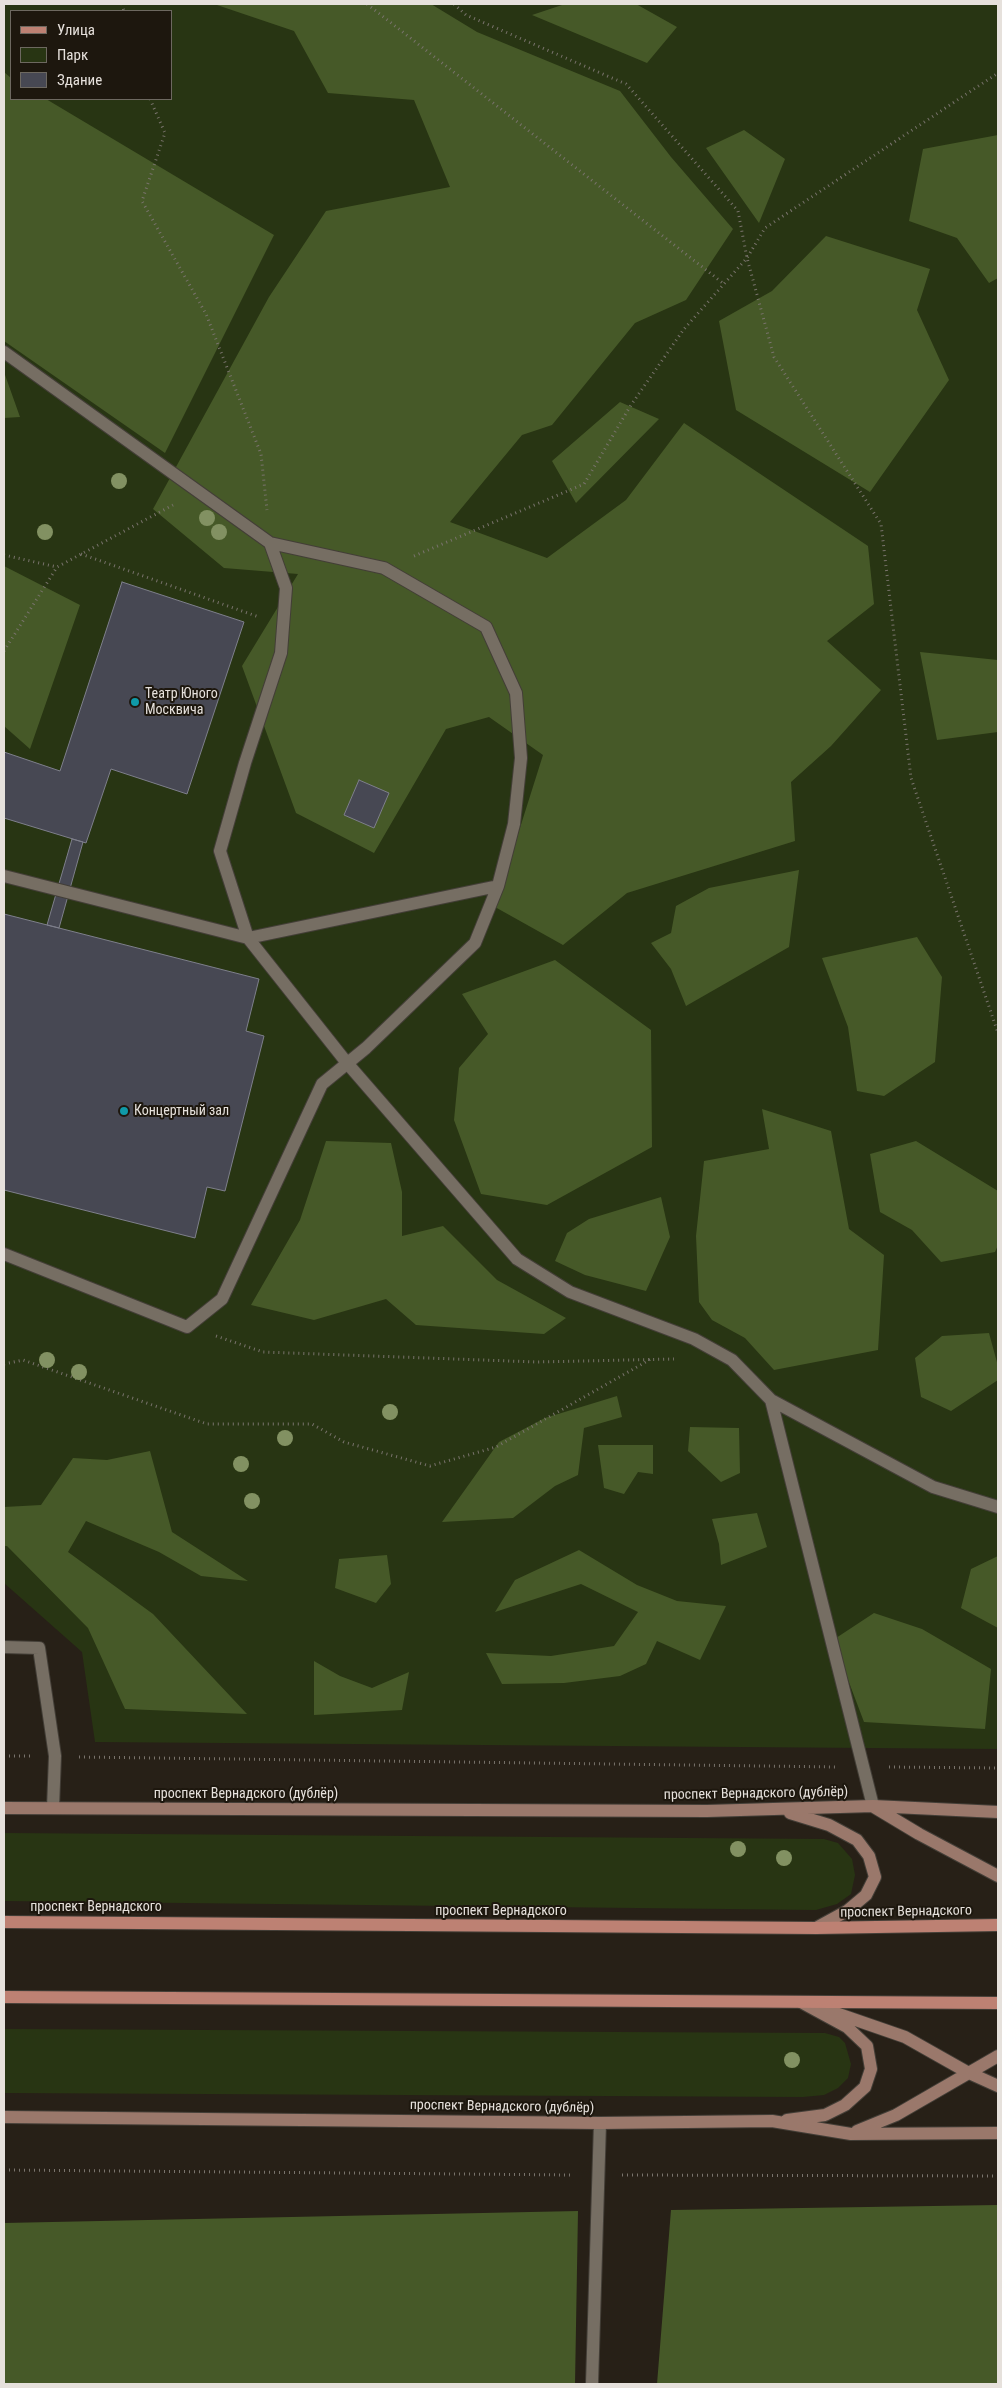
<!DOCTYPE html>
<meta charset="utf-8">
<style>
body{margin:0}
#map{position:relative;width:1002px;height:2388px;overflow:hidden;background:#272017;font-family:"Roboto Condensed",sans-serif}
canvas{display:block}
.frame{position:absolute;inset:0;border:5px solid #e6e1dc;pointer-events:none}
.legend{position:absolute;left:10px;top:10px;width:162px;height:90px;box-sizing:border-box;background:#1d170e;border:1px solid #6d6860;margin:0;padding:6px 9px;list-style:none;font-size:15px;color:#e6e1dc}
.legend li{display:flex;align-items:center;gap:10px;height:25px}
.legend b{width:25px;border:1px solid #6d6860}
</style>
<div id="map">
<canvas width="1002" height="2388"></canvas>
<div class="frame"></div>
<ul class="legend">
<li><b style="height:6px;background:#bd8173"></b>Улица</li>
<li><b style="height:14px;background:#283513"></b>Парк</li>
<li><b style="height:14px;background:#474853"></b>Здание</li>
</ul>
</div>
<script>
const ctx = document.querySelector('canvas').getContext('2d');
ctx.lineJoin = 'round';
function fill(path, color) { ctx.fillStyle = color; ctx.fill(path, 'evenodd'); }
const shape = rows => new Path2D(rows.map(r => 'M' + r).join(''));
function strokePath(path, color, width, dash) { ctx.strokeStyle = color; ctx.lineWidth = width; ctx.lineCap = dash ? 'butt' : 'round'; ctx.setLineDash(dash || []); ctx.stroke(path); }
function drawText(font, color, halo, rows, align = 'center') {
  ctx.font = font + ' "Roboto Condensed",sans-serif'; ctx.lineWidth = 4; ctx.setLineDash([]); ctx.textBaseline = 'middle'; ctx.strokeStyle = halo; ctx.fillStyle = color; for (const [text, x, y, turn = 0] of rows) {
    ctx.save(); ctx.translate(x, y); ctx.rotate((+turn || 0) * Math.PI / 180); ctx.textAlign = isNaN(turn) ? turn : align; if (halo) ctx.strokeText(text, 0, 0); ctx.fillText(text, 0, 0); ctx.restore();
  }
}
const green = shape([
 [4,4,998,4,998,1749,95,1742,82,1652,4,1583],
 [11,11,171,11,171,99,11,99],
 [4,1833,824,1839,838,1843,852,1859,855,1875,851,1894,837,1904,816,1910,4,1901],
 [4,2029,825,2033,839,2037,845,2043,851,2064,848,2078,838,2088,824,2095,803,2097,4,2093]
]);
const forest = shape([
 [214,4,431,4,477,32,620,91,671,157,733,229,686,300,635,323,552,425,522,435,450,522,547,558,626,500,684,423,868,546,874,604,827,641,881,690,831,746,791,782,795,841,627,893,563,945,495,907,543,755,489,717,446,729,374,853,296,813,242,666,298,574,224,568,153,509,269,297,326,211,450,187,414,100,328,93,294,31],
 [565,4,636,4,677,27,647,63,532,15],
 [4,72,11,78,11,99,46,99,274,235,165,453,4,341],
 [744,130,785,159,759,223,706,148],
 [998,135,998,278,989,283,957,238,909,221,923,149],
 [826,236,930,269,917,310,949,380,870,492,736,410,719,321,772,291],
 [4,372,20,417,4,418],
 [620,402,659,419,576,503,552,461],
 [4,566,80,605,30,749,4,726],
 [920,652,998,660,998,732,937,740],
 [799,870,789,947,686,1006,671,969,651,943,671,933,676,906,709,888],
 [917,937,942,977,935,1062,884,1096,857,1091,848,1027,822,958],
 [555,960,651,1030,652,1147,547,1205,481,1194,454,1120,459,1068,488,1034,462,994],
 [762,1109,831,1131,849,1229,884,1255,878,1350,774,1370,745,1338,712,1320,699,1302,696,1236,704,1161,769,1149],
 [326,1141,391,1143,402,1192,402,1236,443,1226,497,1280,566,1318,544,1334,416,1325,386,1299,314,1320,251,1305,300,1220],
 [916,1141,998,1191,998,1245,995,1252,941,1262,912,1230,880,1212,870,1154],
 [661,1197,670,1237,646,1291,585,1275,555,1261,567,1233,589,1219],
 [989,1333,998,1366,998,1380,951,1411,921,1397,915,1358,942,1336],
 [617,1396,622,1417,584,1428,578,1475,555,1486,513,1518,442,1522,499,1442,545,1418],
 [690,1427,739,1428,740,1473,721,1482,688,1451],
 [598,1445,653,1445,653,1474,638,1472,624,1494,604,1488],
 [150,1451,172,1532,248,1581,201,1576,159,1552,86,1521,68,1552,153,1614,247,1714,125,1709,88,1628,7,1546,4,1546,4,1507,41,1505,73,1458,107,1460],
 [757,1513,767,1547,721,1565,719,1544,712,1519],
 [579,1550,637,1585,677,1601,726,1606,700,1660,657,1641,646,1664,620,1676,564,1683,502,1684,486,1653,551,1656,614,1646,638,1612,581,1584,495,1612,515,1580],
 [387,1555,391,1584,376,1603,335,1588,339,1559],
 [998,1556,998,1628,961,1608,971,1569],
 [874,1613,922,1629,991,1669,985,1729,864,1722,833,1640],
 [314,1661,340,1676,372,1688,409,1672,402,1710,314,1715],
 [998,2205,998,2384,657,2384,671,2210],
 [578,2211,575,2384,4,2384,4,2223]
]);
const building = shape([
 [122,582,244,622,187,794,111,769,86,843,4,818,4,752,60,771,122,582],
 [359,780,389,793,374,828,344,815,359,780],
 [72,839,83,842,59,928,47,925,72,839],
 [4,914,259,979,246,1031,264,1036,225,1191,207,1187,195,1238,4,1190,4,914]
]);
const path = shape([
 [122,4,124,11],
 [367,4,724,284],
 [454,4,466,15,626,84,738,211,747,258,774,357,881,524,911,778,998,1033],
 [150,99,165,133,142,201,206,314,261,454,267,510],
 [81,554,259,617],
 [4,555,57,567,173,505],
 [414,556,584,484,631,405,684,329,747,258,765,228,998,73],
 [4,651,57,567],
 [216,1336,263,1352,537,1362,674,1359],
 [4,1364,23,1360,207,1424,312,1424,344,1442,430,1466,496,1447,651,1359],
 [4,1756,30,1756],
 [79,1757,838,1767],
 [889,1767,998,1768],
 [4,2170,573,2175],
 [622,2175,998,2176]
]);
const lane = shape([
 [4,352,270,543,384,568,486,627,516,693,521,758,514,824,498,886,475,943,366,1048,322,1084,222,1299,187,1327,4,1254],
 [270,543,286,588,281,653,245,763,220,851,248,938,347,1063,517,1259,570,1292,694,1339,732,1360,771,1400,933,1487,998,1507],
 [4,876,248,938,498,886],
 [771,1400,873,1806],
 [4,1647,39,1648,55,1756,53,1808],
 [592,2384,600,2123]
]);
const secondary = shape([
 [874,1807,919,1834,998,1876],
 [4,1808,707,1811,873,1806,998,1812],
 [790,1813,829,1825,857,1840,869,1856,875,1877,866,1895,847,1911,816,1928],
 [827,2010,905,2037,967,2072,998,2086],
 [4,2117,600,2123,772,2121,851,2134,998,2133],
 [787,2120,825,2115,845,2105,865,2087,871,2069,867,2046,847,2027,801,2002],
 [857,2131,896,2115,998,2056]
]);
const primary = shape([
 [4,1922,816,1928,998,1925],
 [4,1997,998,2003]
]);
const trees = [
 [119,481],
 [207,518],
 [45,532],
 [219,532],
 [47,1360],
 [79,1372],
 [390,1412],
 [285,1438],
 [241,1464],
 [252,1501],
 [738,1849],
 [784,1858],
 [792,2060]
];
const markers = [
 [135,702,5,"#0f9aa8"],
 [124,1111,5,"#0f9aa8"]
];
const poiNames = [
 ["Театр Юного",145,694],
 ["Москвича",145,710],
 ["Концертный зал",134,1111]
];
const streetNames = [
 ["проспект Вернадского (дублёр)",246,1794],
 ["проспект Вернадского (дублёр)",756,1794,-1],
 ["проспект Вернадского",96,1907],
 ["проспект Вернадского",501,1911],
 ["проспект Вернадского",906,1912,-1],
 ["проспект Вернадского (дублёр)",502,2107,1]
];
fill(green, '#283513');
fill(forest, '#465928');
fill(building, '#474853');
strokePath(building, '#7e7f8b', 1);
strokePath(lane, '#433e37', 14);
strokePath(secondary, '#433e37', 14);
strokePath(primary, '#433e37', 14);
strokePath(path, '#79736c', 3, [1, 4]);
strokePath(lane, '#766e63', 12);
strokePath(secondary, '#9a786b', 12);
strokePath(primary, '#bd8173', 12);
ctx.fillStyle = '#829162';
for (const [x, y] of trees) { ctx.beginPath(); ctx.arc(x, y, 8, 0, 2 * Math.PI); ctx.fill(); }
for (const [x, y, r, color] of markers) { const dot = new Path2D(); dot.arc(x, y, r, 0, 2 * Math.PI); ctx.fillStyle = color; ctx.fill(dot); strokePath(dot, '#1d170e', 2); }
drawText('14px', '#e6e1dc', '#1d170e', poiNames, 'left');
drawText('14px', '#e6e1dc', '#1d170e', streetNames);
</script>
